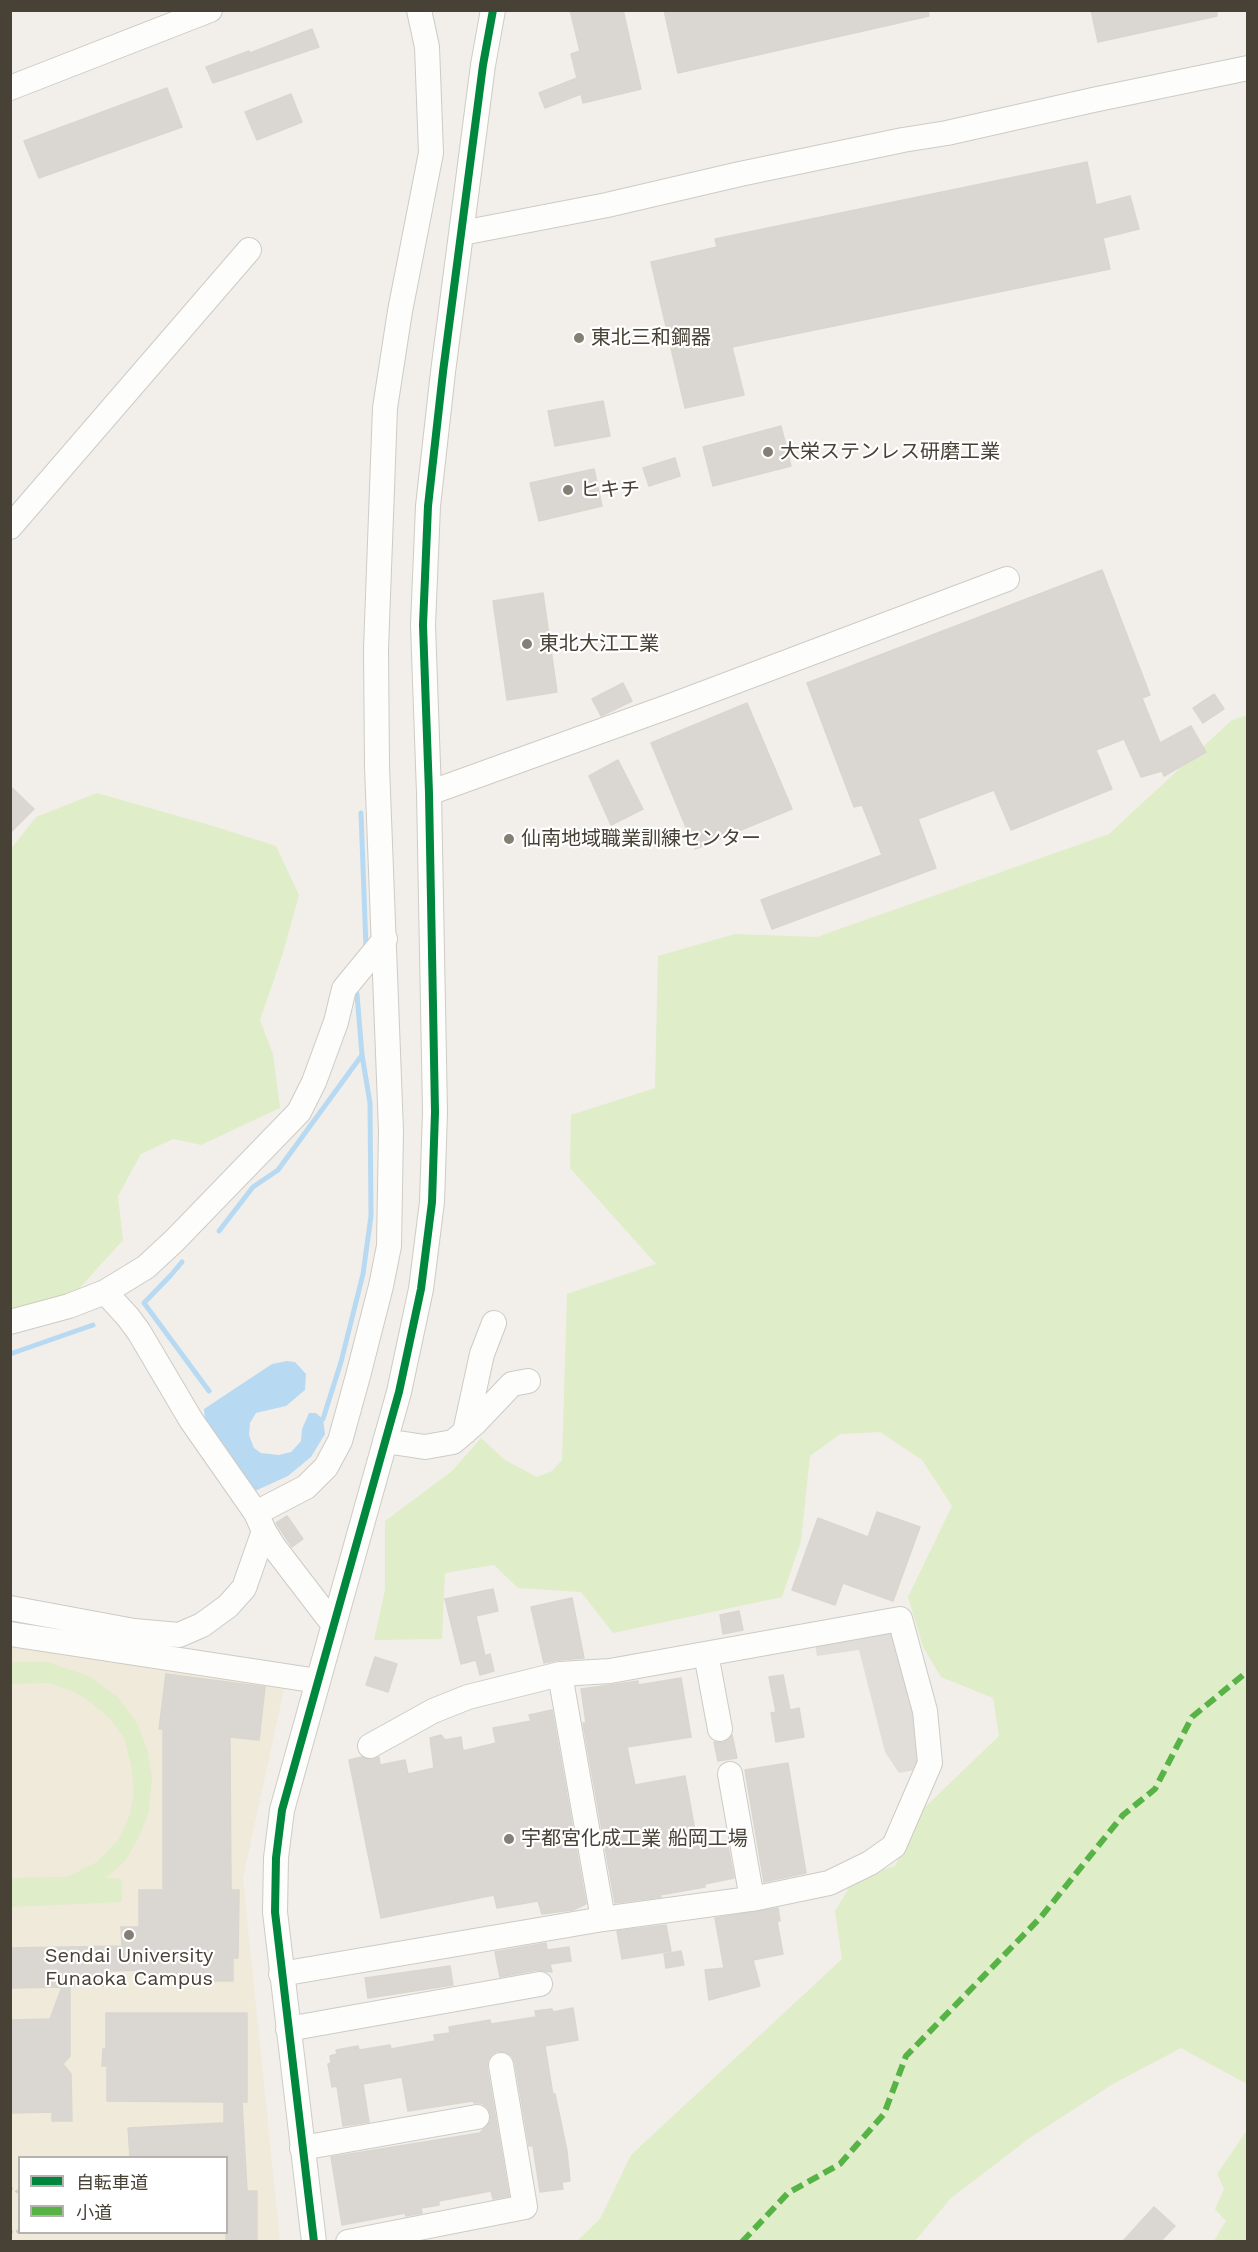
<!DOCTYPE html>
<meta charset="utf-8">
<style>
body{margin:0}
#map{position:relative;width:1258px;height:2252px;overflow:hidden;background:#f2efea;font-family:"Work Sans","Noto Sans JP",sans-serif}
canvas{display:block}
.frame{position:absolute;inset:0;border:12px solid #484135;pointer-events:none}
.legend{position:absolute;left:18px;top:2156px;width:210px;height:78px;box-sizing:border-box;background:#fff;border:2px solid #b6b3ae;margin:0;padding:8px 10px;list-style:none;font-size:18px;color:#484135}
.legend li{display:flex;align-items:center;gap:12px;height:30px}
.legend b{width:30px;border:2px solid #b6b3ae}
</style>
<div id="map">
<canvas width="1258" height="2252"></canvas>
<div class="frame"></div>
<ul class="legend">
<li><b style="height:8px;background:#00873e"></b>自転車道</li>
<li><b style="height:8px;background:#57b346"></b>小道</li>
</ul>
</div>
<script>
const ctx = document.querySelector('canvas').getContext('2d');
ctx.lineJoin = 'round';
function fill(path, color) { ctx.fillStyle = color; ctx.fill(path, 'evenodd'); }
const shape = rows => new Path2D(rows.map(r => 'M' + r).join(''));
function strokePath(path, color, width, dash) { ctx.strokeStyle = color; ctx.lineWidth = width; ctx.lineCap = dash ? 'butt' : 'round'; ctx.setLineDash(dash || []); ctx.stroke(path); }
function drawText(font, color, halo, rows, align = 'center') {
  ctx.font = font + ' "Work Sans","Noto Sans JP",sans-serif'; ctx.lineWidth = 4.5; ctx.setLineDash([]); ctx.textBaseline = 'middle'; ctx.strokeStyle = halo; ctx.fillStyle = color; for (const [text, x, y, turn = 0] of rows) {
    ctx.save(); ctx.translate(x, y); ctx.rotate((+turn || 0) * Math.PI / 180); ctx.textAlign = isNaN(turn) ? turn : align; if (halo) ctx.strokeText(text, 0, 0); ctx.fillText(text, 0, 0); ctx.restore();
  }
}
const education = shape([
 [11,1647,285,1685,243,1878,280,2241,11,2242],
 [20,2158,226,2158,226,2232,20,2232]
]);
const green = shape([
 [1247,715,1247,2084,1181,2048,1113,2084,1031,2137,951,2198,915,2241,577,2241,600,2219,631,2155,842,1959,835,1911,855,1878,895,1866,923,1809,999,1736,993,1698,941,1677,923,1647,908,1597,952,1506,922,1460,880,1432,840,1434,810,1456,801,1541,782,1597,613,1633,581,1592,518,1588,494,1565,445,1573,442,1639,374,1640,385,1590,385,1521,452,1471,481,1438,505,1460,537,1477,552,1471,562,1460,567,1294,656,1264,570,1168,571,1115,655,1088,658,956,735,934,817,937,1109,834,1232,720],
 [97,793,213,826,276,846,299,895,283,953,260,1020,273,1054,280,1108,201,1145,173,1139,141,1154,118,1196,123,1240,67,1302,10,1310,10,850,36,817],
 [11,1662,48,1662,88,1676,117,1696,137,1723,147,1749,152,1777,149,1811,138,1839,125,1861,105,1878,122,1879,122,1902,11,1907,11,1878,67,1877,97,1862,119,1839,130,1814,134,1792,131,1765,124,1738,111,1720,92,1703,75,1692,49,1683,11,1684],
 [1247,2130,1247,2241,1214,2241,1226,2221,1215,2209,1224,2189,1217,2174]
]);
const parking = shape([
 [895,1628,921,1711,921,1769,899,1773,885,1752,859,1650,817,1656,815,1642]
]);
const water = shape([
 [287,1361,295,1362,306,1374,305,1390,286,1406,256,1413,250,1423,249,1435,254,1448,261,1453,279,1455,291,1452,301,1441,302,1429,309,1413,316,1413,323,1419,325,1434,311,1457,288,1476,255,1491,205,1420,204,1409,272,1364]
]);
const stream = shape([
 [361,813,366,948],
 [219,1231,253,1187,278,1170,362,1055],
 [182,1262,171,1275,144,1303,209,1391],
 [10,1354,93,1325],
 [323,1419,341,1362,363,1274,371,1216,370,1103,362,1055,357,994]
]);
const building = shape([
 [570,10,623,10,641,89,583,103,581,94,545,108,539,93,577,78,571,54,580,51,570,10],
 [664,10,928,10,929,16,678,73,664,10],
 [1091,10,1217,10,1217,16,1098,42,1091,10],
 [312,29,319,47,213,83,206,67,249,51,250,53,312,29],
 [167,88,182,127,39,178,24,141,167,88],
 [291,94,302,122,257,140,245,112,291,94],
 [1087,162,1096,205,1130,196,1139,229,1103,238,1110,269,732,347,744,395,685,408,651,262,717,247,715,239,1087,162],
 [603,401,610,436,555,446,548,411,603,401],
 [781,426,791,466,713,486,703,447,781,426],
 [675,458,680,476,649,486,643,468,675,458],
 [594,469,602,506,539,521,530,483,594,469],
 [1102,570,1150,695,1142,698,1160,743,1191,726,1206,752,1164,776,1162,771,1141,777,1124,739,1096,750,1112,789,1011,830,994,790,918,819,936,868,772,929,761,900,882,855,862,805,854,807,807,683,1102,570],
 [543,593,557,692,507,700,493,601,543,593],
 [623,683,632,701,601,716,592,699,623,683],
 [1214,694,1224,709,1203,723,1193,708,1214,694],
 [747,703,792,809,695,849,651,743,747,703],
 [618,760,643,809,611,825,589,776,618,760],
 [10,786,34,809,10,833,10,786],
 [877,1512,920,1527,893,1601,843,1583,835,1605,792,1590,818,1518,868,1537,877,1512],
 [287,1516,303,1539,292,1547,276,1523,287,1516],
 [493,1589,498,1611,476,1616,485,1656,490,1654,494,1671,480,1675,476,1660,461,1664,445,1599,493,1589],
 [572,1598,584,1658,559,1660,544,1663,531,1607,572,1598],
 [739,1611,743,1630,723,1634,720,1615,739,1611],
 [375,1657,397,1664,388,1692,366,1685,375,1657],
 [166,1674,265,1687,259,1740,230,1737,231,1890,239,1890,238,1958,233,1958,233,1981,146,1981,146,1970,107,1971,107,1986,70,1986,70,2056,63,2064,71,2074,72,2121,52,2121,52,2112,10,2113,10,2020,50,2019,62,1987,10,1988,10,1948,122,1946,121,1927,139,1927,139,1890,163,1890,163,1729,159,1729,166,1674],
 [783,1675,790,1710,799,1708,804,1737,776,1742,771,1713,776,1712,769,1677,783,1675],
 [681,1678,691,1737,627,1747,635,1785,685,1776,698,1847,727,1841,734,1878,705,1884,705,1887,660,1895,661,1897,615,1903,583,1723,586,1723,581,1689,638,1681,638,1685,681,1678],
 [552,1710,586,1904,573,1910,542,1914,538,1901,497,1908,494,1895,381,1918,349,1760,362,1757,370,1760,379,1757,380,1765,405,1760,408,1774,434,1768,430,1738,441,1735,445,1740,461,1737,463,1751,496,1743,493,1728,531,1721,529,1715,552,1710],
 [732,1735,737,1758,718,1761,714,1742,723,1743,732,1735],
 [788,1763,806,1873,764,1882,745,1770,788,1763],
 [778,1908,780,1921,777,1921,783,1954,753,1960,760,1986,709,2000,705,1970,724,1968,715,1918,778,1908],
 [666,1925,671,1951,622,1959,617,1931,666,1925],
 [546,1943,547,1950,569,1947,571,1961,550,1964,552,1972,537,1970,500,1977,495,1952,546,1943],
 [681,1951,684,1965,666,1968,664,1954,681,1951],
 [450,1966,453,1985,368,1998,365,1978,450,1966],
 [573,2008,578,2040,545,2046,553,2095,555,2094,567,2151,570,2181,562,2182,563,2189,540,2192,533,2146,529,2146,515,2063,512,2056,506,2052,498,2051,492,2054,488,2060,487,2067,509,2196,493,2199,491,2191,439,2201,439,2205,421,2208,422,2213,406,2216,405,2213,342,2225,331,2157,480,2133,490,2122,491,2115,487,2107,481,2103,474,2103,473,2101,408,2111,402,2077,363,2084,369,2122,343,2126,337,2086,332,2087,328,2064,331,2063,330,2056,337,2054,336,2050,358,2046,359,2050,390,2045,391,2049,435,2041,434,2035,450,2033,449,2027,490,2020,491,2024,536,2017,535,2011,552,2009,553,2012,573,2008],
 [106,2013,247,2013,247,2102,242,2102,247,2191,257,2191,257,2241,226,2241,226,2157,130,2157,128,2128,224,2123,224,2102,107,2101,107,2066,102,2066,103,2049,106,2049,106,2013],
 [1154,2207,1175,2226,1161,2241,1123,2241,1154,2207]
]);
const path = shape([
 [10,2188,20,2193],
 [10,2232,20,2231]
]);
const minor = shape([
 [10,88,210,10],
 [462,233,607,205,740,174,903,140,947,133,1093,100,1248,68],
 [10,527,249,250],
 [429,793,673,705,1007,579],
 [105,1292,128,1317,139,1332,191,1420,256,1513,264,1531,274,1547,333,1624],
 [10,1322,69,1306,105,1292,146,1267,175,1240,299,1112,314,1082,336,1022,344,989,385,939],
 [465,1432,482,1354,494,1323],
 [385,1441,425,1447,453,1442,474,1424,512,1384,528,1381],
 [256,1513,306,1487,326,1467,340,1441,358,1376,381,1286,389,1246,391,1131,377,766,376,649,385,408,400,311,431,153,427,47,419,10],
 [10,1608,134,1631,179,1635,202,1625,228,1606,244,1588,264,1531],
 [10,1634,318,1681],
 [706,1654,720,1729],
 [560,1674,603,1919],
 [730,1774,752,1899],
 [281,1974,603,1919,757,1898,829,1883,870,1863,894,1846,930,1763,925,1711,900,1619,610,1671,560,1674,468,1697,433,1711,370,1746],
 [288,2029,540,1984],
 [302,2148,477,2117],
 [314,2242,275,1912,276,1858,282,1810,399,1392,421,1289,432,1202,435,1112,429,793,423,625,428,506,443,372,483,65,493,10],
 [348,2242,525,2207,501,2065]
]);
const quiet = shape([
 [742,2242,788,2193,840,2164,884,2114,906,2056,1041,1917,1123,1815,1155,1789,1192,1717,1248,1671]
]);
const cycleway = shape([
 [314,2242,275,1912,276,1858,282,1810,399,1392,421,1289,432,1202,435,1112,429,793,423,625,428,506,443,372,483,65,493,10]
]);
const markers = [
 [579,338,6,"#847e74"],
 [768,452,6,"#847e74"],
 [568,490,6,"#847e74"],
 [527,644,6,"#847e74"],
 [509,839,6,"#847e74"],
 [509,1839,6,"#847e74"],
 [129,1935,6,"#847e74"]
];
const poiNames = [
 ["東北三和鋼器",591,338],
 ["大栄ステンレス研磨工業",780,452],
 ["ヒキチ",580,490],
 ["東北大江工業",539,644],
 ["仙南地域職業訓練センター",521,839],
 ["宇都宮化成工業 船岡工場",521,1839],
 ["Sendai University",129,1956,"center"],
 ["Funaoka Campus",129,1979,"center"]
];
fill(education, '#f0eadb');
fill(green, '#dfedc8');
fill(parking, '#e1deda');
fill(water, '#b7daf2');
strokePath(stream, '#b7daf2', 5);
fill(building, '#dad6d1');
strokePath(building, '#dad6cf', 1.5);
strokePath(minor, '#cecbc6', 26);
strokePath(path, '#d2cfca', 3, [3, 3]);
strokePath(minor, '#fdfdfc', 24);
strokePath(quiet, '#57b346', 6, [12, 6]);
strokePath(cycleway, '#00873e', 8);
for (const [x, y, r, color] of markers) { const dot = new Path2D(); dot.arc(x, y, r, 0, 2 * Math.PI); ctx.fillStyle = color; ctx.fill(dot); strokePath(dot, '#fff', 2); }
drawText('20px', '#484135', '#fff', poiNames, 'left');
</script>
